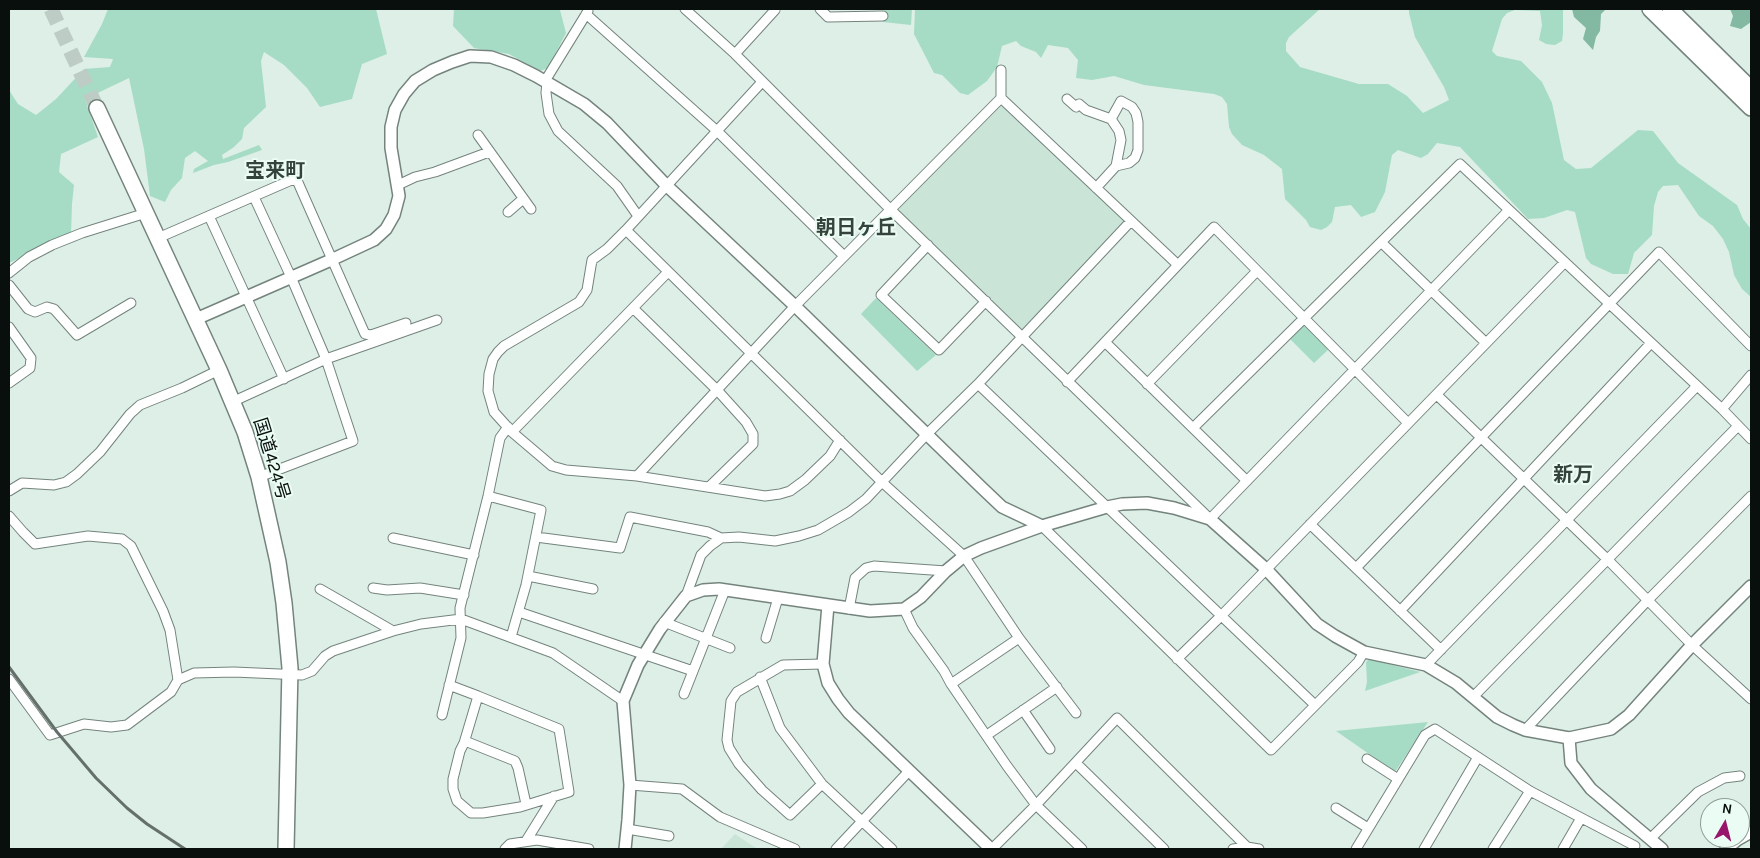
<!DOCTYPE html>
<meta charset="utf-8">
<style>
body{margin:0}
#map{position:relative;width:1760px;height:858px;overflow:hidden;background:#ddefe7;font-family:Karla,sans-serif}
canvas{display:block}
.frame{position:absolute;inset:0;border:10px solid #090f0c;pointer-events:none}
.north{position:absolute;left:1700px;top:798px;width:50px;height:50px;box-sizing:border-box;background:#eafcf4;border:1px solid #909d97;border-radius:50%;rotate:8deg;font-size:14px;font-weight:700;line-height:20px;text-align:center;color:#090f0c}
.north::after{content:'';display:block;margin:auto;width:18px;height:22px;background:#98176d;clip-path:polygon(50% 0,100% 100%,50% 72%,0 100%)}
</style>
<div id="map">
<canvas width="1760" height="858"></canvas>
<div class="frame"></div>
<div class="north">N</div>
</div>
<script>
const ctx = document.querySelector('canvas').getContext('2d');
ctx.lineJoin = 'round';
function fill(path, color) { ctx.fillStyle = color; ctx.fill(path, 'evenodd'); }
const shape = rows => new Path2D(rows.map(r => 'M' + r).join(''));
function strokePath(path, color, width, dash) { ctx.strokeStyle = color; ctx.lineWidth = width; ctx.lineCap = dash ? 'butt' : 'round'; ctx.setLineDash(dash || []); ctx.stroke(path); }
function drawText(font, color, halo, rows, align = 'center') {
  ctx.font = font + ' Karla,"Noto Sans JP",sans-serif'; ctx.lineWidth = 4; ctx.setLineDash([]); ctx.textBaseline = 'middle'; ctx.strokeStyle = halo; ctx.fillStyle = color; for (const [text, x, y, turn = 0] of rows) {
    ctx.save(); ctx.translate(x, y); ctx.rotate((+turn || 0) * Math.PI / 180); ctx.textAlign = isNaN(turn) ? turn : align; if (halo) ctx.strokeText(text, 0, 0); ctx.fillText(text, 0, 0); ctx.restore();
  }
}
const built = shape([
 [1001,99,1124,220,1124,225,1023,329,1018,328,899,213,900,206],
 [735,834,753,846,758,849,721,849]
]);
const green = shape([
 [108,9,376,9,387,54,362,64,352,99,320,107,307,88,284,65,264,52,261,61,266,107,244,128,242,139,234,147,222,155,223,159,259,145,262,150,228,162,214,165,193,173,194,169,208,161,195,151,185,158,182,178,171,190,165,202,150,196,144,149,129,78,85,99,98,137,61,154,59,172,74,185,72,204,71,234,9,263,9,90,18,104,36,115,56,99,84,69,110,67,113,59,84,57,102,24],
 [454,9,563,9,560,10,566,33,548,68,540,71,509,54,474,48,453,26],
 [884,9,912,9,911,25,883,22],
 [915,9,1320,9,1289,37,1286,43,1286,51,1300,67,1359,84,1388,84,1407,96,1423,113,1449,100,1444,87,1415,37,1409,13,1409,9,1563,9,1563,33,1562,41,1555,45,1546,44,1539,40,1542,25,1540,11,1515,10,1507,13,1502,19,1492,51,1497,56,1521,61,1542,82,1552,103,1564,160,1576,169,1591,168,1638,130,1653,131,1678,163,1737,205,1743,219,1751,229,1751,297,1742,289,1734,275,1729,252,1723,239,1713,226,1699,216,1678,185,1663,186,1658,192,1654,206,1652,235,1634,253,1628,274,1613,274,1591,264,1586,258,1575,212,1567,210,1544,218,1528,219,1460,147,1437,143,1428,154,1421,158,1398,150,1392,155,1385,192,1375,212,1361,217,1351,205,1335,207,1332,222,1327,227,1321,230,1310,227,1306,220,1285,199,1282,169,1264,155,1242,145,1232,134,1229,127,1227,104,1222,97,1214,94,1144,85,1114,76,1092,80,1076,78,1078,60,1068,48,1048,45,1041,58,1036,52,1021,46,1016,41,1002,46,997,67,987,81,968,95,960,93,942,75,934,73,914,34],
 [876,298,936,355,917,371,861,314],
 [1305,321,1330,348,1314,363,1288,337],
 [1369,659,1420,672,1365,691,1367,682,1366,662],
 [1428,722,1395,772,1336,731]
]);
const water = shape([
 [1572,9,1606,9,1601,14,1600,31,1596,37,1593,50,1583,39,1586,28,1574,17],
 [1730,9,1751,9,1751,22,1741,29,1730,26,1733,16]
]);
const highwayTunnel = shape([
 [51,9,97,108]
]);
const street = shape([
 [685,9,735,54,890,209,1210,519,1509,210],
 [820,9,828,17,883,16],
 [586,14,716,130,844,256],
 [735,54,775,10,774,9],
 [1001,70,1001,98,1178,265],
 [545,81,588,11],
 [547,82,546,93,549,114,558,131,617,186,638,216],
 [762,82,626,230,607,249,592,260,587,290,579,302,504,346,498,352,493,359,489,374,488,391,494,412,512,432,552,466,566,470,637,476,765,496,780,494,790,491,805,480,830,456,840,440],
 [1067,99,1076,107,1079,104,1086,110,1111,119,1119,131,1121,140,1116,166,1096,188],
 [1111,119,1121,101,1132,107,1136,113,1138,122,1138,150,1135,158,1129,163,1116,166],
 [478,135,531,209],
 [398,185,415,177,435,172,489,152],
 [254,197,291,277,326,359,353,441,259,477],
 [508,212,523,199],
 [209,216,284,379],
 [626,230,883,483,964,556,1019,638,1076,713],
 [158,238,296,178,365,334,371,335,406,323],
 [1381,242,1486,343],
 [928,245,881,295,939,350,986,301],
 [9,273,29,257,52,245,82,233,146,213],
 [9,285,28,309,35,312,47,307,54,309,77,335,131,303],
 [633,308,718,391,746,422,753,434,753,444,709,487],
 [9,327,31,358,30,368,9,383],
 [1105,342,1247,481],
 [1067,382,1214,227,1408,423],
 [978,384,1315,705],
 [1147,384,1257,271],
 [1437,395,1608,560,1692,645,1751,699],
 [232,402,326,359,437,320],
 [1722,409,1751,375],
 [1193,428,1460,164,1722,409,1751,439],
 [512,432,668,272],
 [637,476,795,306,1001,98],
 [9,491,22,483,54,485,66,482,77,474,100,452,130,414,140,405,182,388,219,370],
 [488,496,541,510,526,585,511,637],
 [9,516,23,532,35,544,88,536,122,539,131,546,163,611,170,630,178,680],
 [1310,524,1441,650],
 [1042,526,1271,750,1358,662,1364,652],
 [536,537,620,548,630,517,708,532,721,538],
 [393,538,474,555],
 [1356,568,1659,252,1751,346],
 [528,576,593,589],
 [373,588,387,590,420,588,464,595],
 [320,589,393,631],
 [686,596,701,555,710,546,721,538,739,537,775,541,799,536,818,530,849,512,866,499,927,434,978,384,1131,221],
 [849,609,855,578,866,568,874,566,946,571],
 [904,609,913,628,944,671,951,684,1007,766,1036,805,1082,849],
 [1400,611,1651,343],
 [519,612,693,671],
 [664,622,730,648],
 [766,638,778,598],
 [1177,659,1222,615,1565,262],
 [1426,665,1697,386],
 [760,677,780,728,822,784,892,849],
 [9,679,50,735,84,724,111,727,127,725,171,692,178,680,194,673,234,672,302,675,312,671,325,656,333,651,393,631,421,624,461,619,553,653,623,701],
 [951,684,1019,638],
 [449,685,478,696,559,729,569,792,520,807,483,813,471,813,457,801,453,789,453,779,460,751,464,743,478,696],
 [684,694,725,590],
 [1473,697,1738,426],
 [1023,710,1050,749],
 [442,715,461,638,460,608,488,496,500,438,508,427],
 [1525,730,1648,600,1751,496],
 [987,735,1057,687],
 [465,741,515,761,518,768,526,804],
 [1367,759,1398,779],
 [1076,763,1164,849],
 [822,784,790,815,762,790,739,764,729,748,727,740,731,701,737,692,783,665,823,664],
 [630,785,682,789,720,817,795,849],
 [1336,808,1368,828],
 [627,829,669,836],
 [1650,839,1698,792,1724,778,1740,776],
 [526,841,554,796],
 [505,849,510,844,537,840,589,849],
 [836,849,909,771],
 [992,849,1036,805,1117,718,1247,847],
 [1233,849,1247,847,1259,849],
 [1356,849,1425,735,1435,729,1530,791,1635,846,1633,849],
 [1424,849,1478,757],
 [1493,849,1530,791],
 [1563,849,1581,818]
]);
const secondary = shape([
 [196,319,331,260,374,240,386,229,394,215,399,196,391,148,391,127,395,110,404,94,415,81,433,70,452,62,470,56,491,57,514,65,536,76,584,104,607,123,666,185,795,306,982,488,1002,507,1042,526],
 [828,605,823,664,828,683,838,699,849,713,991,849],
 [1569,738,1571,763,1591,789,1662,849],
 [625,849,628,820,630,785,623,701,638,665,660,629,686,596,703,590,719,589,870,611,904,609,921,597,946,571,964,556,981,548,1042,526,1107,507,1122,504,1147,503,1174,508,1210,519,1266,569,1317,624,1335,636,1364,652,1426,665,1456,683,1497,717,1513,725,1525,730,1569,738,1611,729,1629,715,1692,645,1751,586],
 [1726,849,1737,840,1751,832]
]);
const highway = shape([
 [1650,9,1751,108],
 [1670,9,1751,89],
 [97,108,219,370,245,432,259,477,278,562,284,603,290,668,286,849]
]);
const rail = shape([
 [9,667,57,732,96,778,127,808,147,824,185,849]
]);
const streetNames = [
 ["国道424号",271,459,73]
];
const quarterNames = [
 ["宝来町",275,171],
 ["朝日ヶ丘",856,228],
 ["新万",1573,475]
];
fill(built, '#cae4d8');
fill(green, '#a6dcc5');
fill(water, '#83b9a2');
strokePath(highwayTunnel, '#bdcdc6', 15, [15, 8]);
strokePath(street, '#74847d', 11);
strokePath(secondary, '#74847d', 14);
strokePath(highway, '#74847d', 18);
strokePath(street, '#fff', 9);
strokePath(secondary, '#fff', 11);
strokePath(highway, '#fff', 15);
strokePath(rail, '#65706b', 3);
drawText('18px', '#090f0c', '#eafcf4', streetNames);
drawText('bold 20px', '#35433d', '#eafcf4', quarterNames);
</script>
